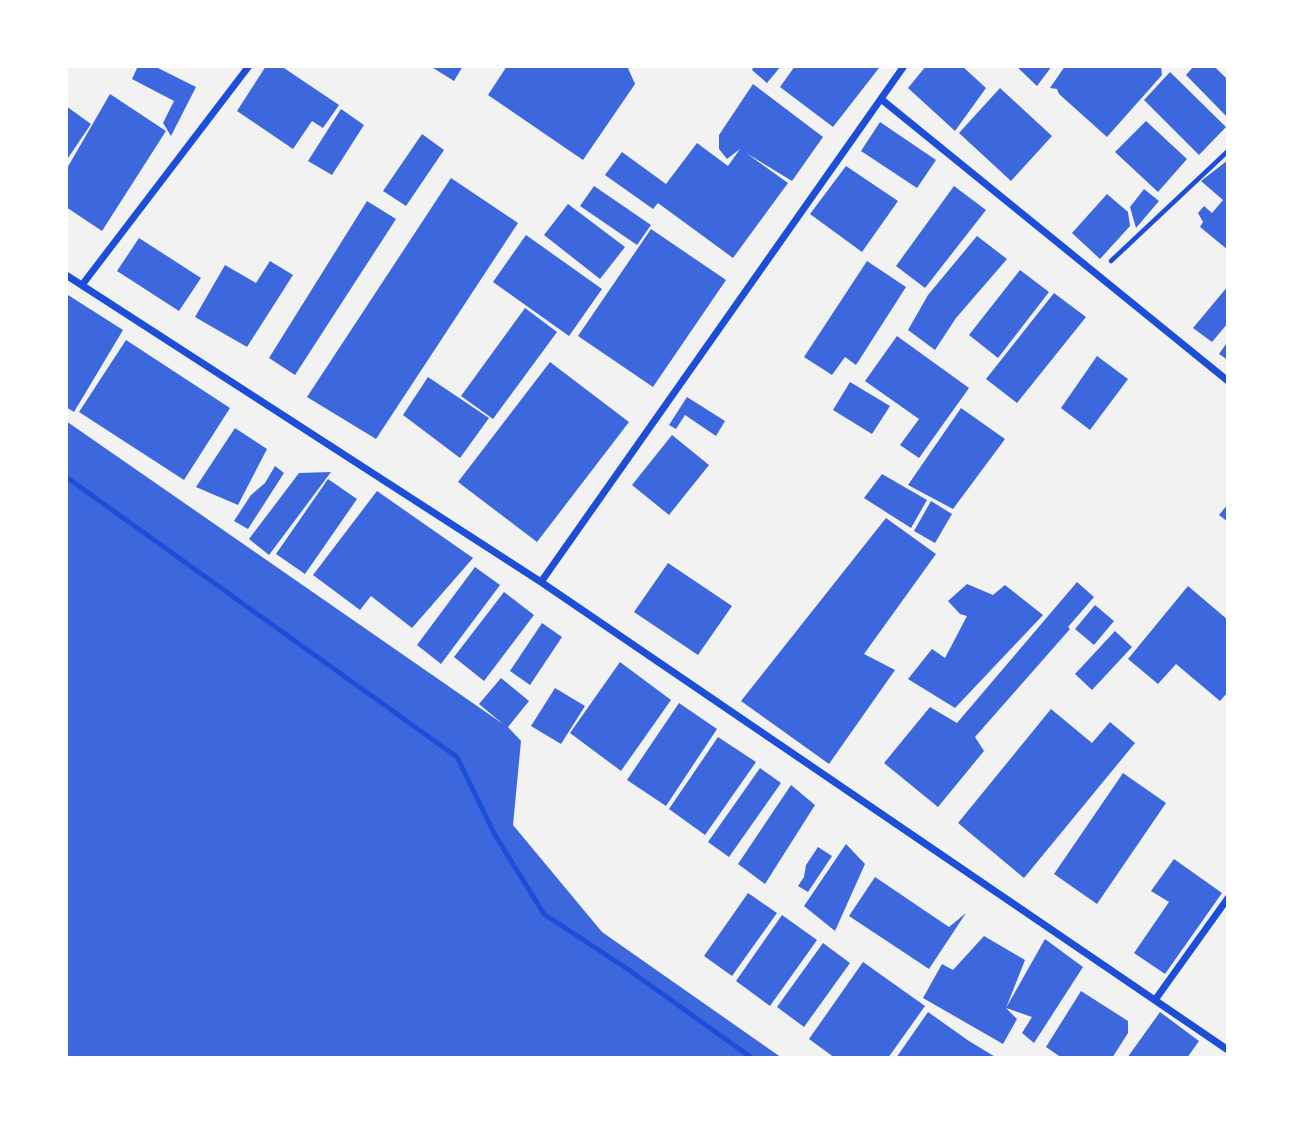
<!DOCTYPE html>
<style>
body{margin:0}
#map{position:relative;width:1294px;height:1124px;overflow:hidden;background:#f2f2f2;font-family:Bitter,serif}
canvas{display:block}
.frame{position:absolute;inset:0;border:68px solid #fff;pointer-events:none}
</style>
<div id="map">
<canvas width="1294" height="1124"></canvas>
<div class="frame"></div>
</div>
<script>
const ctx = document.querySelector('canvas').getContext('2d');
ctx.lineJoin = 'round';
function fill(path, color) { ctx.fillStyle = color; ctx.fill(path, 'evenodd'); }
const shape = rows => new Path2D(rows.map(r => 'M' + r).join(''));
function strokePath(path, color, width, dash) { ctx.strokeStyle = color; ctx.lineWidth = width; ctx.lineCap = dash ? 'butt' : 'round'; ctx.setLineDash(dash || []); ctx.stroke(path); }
const building = shape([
 [138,66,154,66,196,87,171,136,163,123,174,101,132,79],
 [266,66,281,66,339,105,323,128,312,121,293,149,237,111],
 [430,66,463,66,454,81],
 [507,66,627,66,635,84,583,160,488,95],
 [754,66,781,66,767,83,752,70],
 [795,66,878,66,879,68,833,127,780,87],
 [926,66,962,66,986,88,955,131,908,88],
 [1016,66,1052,66,1037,86],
 [1065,66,1161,66,1162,75,1107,137,1059,94,1057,89,1050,88],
 [1194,66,1214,66,1228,80,1228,118,1186,75],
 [1170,72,1226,127,1199,155,1144,100],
 [753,84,823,137,792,181,746,153,788,183,733,258,658,203,653,209,605,175,622,152,666,184,697,143,728,166,740,149,727,159,719,149,719,135],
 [1000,88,1052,136,1011,181,959,133],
 [110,94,166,131,102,231,66,207,66,170],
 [66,106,91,124,66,161],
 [341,109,364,125,332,175,308,161],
 [1146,121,1187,159,1158,192,1115,152],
 [880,122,936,160,917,188,861,151],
 [422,134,444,150,406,206,383,191],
 [1228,160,1228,250,1200,227,1203,222,1198,213,1204,206,1212,213,1223,200,1201,181],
 [846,166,898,201,862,252,810,214],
 [451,178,518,223,376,439,307,397],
 [594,186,651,225,637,245,580,206],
 [954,186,986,210,925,288,896,266],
 [1144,189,1159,201,1136,228,1130,207],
 [1107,194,1128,212,1130,226,1100,259,1072,233],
 [367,201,396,219,295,375,269,358],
 [568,204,625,247,600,279,544,235],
 [651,229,726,280,653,387,578,336],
 [526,235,602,289,569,336,493,282],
 [977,236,1007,259,956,318,935,350,908,330,928,295],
 [139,238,201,278,179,311,117,271],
 [270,261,293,275,247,347,195,317,225,265,256,283],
 [867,261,906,287,856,365,845,357,832,375,804,357],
 [1020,270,1049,292,998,358,969,335],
 [1228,286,1228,323,1212,342,1193,328],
 [1054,293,1086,317,1017,403,986,379],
 [68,295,123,330,74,412,66,407],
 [525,308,557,332,493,419,461,396],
 [897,336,969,388,919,458,900,445,919,419,865,381],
 [126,340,230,408,184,480,79,412],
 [1228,341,1228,360,1219,354],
 [1097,356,1128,379,1090,430,1061,408],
 [550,362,629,422,537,542,458,482],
 [428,377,489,418,460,458,403,415],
 [850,382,890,406,872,434,833,410],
 [687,397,725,421,716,436,685,415,676,429,669,425],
 [961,408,1005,439,953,509,908,485],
 [66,421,503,724,479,704,501,678,529,701,508,727,521,741,513,825,602,932,782,1058,66,1058],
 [235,428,267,449,238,505,196,487],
 [672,435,709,465,669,515,632,485],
 [275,466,284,473,248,529,234,521,251,495,265,483],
 [331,472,269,555,249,539,299,473],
 [882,474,927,500,911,528,864,498],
 [328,479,357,499,305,574,276,554],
 [377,491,473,558,412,628,371,596,360,610,313,575],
 [931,501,952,514,935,543,914,531],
 [1228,504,1228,522,1219,515],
 [886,518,936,554,864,654,895,670,829,764,741,701],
 [668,563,732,606,698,655,634,612],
 [475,567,500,585,441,664,417,645],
 [1077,582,1094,597,1068,627,1070,629,975,737,984,751,938,807,884,763,930,707,957,723],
 [967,584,993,595,1005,585,1043,615,955,708,908,679,932,649,945,658,967,616,960,614,948,601],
 [1188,586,1228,620,1228,692,1220,701,1176,664,1158,684,1128,659],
 [504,592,534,615,484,681,454,657],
 [1095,605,1114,621,1094,645,1075,629],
 [542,623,562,637,530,685,510,671],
 [1115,631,1132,647,1092,690,1075,674],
 [620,662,671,700,621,771,570,733],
 [555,688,585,706,561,744,531,726],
 [679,703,717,729,666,806,627,780],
 [1051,709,1092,743,1110,722,1135,743,1024,878,958,823],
 [718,737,756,762,705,835,669,809],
 [760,768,781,783,729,857,708,842],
 [1123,773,1166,803,1097,904,1054,874],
 [791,785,815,805,765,884,738,864],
 [846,844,865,864,835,931,804,906],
 [818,847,832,856,808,892,798,886,804,877,806,865],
 [1174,859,1222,893,1165,974,1134,953,1169,902,1151,891],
 [875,877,949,927,966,913,929,969,849,916],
 [748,893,777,913,732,976,704,956],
 [782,915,817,940,770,1006,736,981],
 [984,936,1025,960,1006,1008,1045,939,1083,967,1034,1043,1022,1033,1032,1017,1006,1008,1017,1019,1003,1044,923,998,942,964,953,970],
 [823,943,850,963,804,1027,777,1007],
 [863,962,925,1006,888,1058,835,1058,809,1039],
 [1081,991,1128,1021,1128,1033,1112,1058,1062,1058,1046,1047],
 [928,1012,969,1041,997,1058,896,1058],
 [1160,1012,1199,1041,1187,1058,1127,1058]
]);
const path = shape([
 [1111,261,1228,151]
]);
const service = shape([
 [66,477,457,757,495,835,544,914,629,970,752,1058]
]);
const minor = shape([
 [881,99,1228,381],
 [66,275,541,582,1228,1050],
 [82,285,249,66],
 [541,582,904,66],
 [1155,1000,1228,898]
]);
fill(building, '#3d67dc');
strokePath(path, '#1d4ed8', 4.5);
strokePath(service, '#1d4ed8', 5);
strokePath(minor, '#1d4ed8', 7);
</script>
